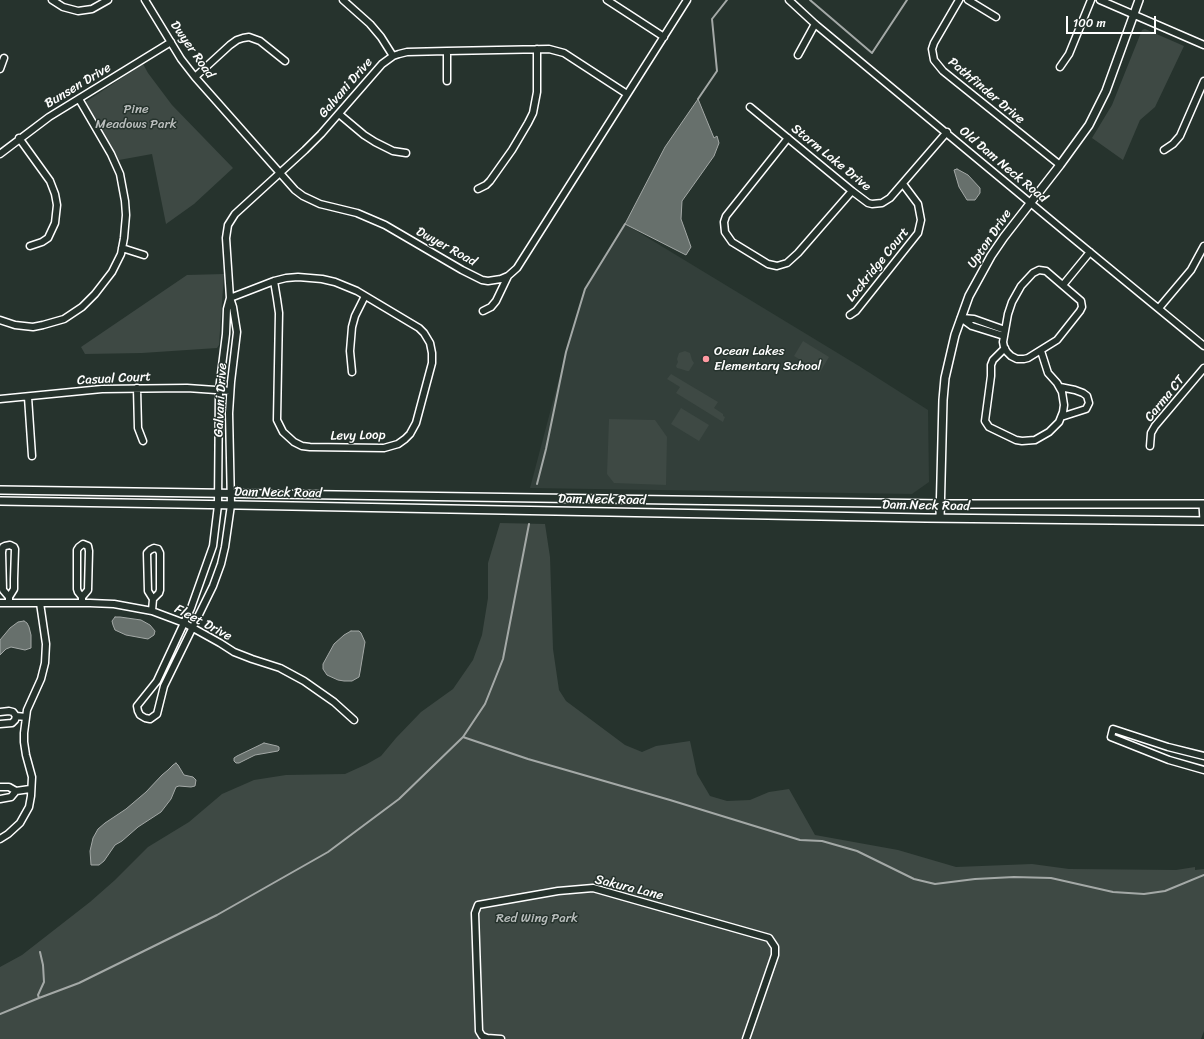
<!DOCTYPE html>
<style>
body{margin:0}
#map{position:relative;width:1204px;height:1039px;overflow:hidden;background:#26332d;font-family:Sriracha,sans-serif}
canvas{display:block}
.scale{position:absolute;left:1066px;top:16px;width:90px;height:18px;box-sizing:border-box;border:2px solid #fff;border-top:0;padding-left:5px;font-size:12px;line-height:14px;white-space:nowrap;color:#fff;-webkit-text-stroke:3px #26332d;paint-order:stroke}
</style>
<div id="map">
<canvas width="1204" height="1039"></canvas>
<div class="scale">100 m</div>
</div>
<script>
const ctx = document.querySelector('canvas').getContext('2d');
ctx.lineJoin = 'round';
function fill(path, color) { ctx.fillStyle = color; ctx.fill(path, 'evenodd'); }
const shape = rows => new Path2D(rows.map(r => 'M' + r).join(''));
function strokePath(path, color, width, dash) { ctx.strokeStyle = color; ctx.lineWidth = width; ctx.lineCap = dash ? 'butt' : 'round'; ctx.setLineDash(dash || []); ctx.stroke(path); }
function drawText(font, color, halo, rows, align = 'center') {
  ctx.font = font + ' Sriracha,sans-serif'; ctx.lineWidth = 3; ctx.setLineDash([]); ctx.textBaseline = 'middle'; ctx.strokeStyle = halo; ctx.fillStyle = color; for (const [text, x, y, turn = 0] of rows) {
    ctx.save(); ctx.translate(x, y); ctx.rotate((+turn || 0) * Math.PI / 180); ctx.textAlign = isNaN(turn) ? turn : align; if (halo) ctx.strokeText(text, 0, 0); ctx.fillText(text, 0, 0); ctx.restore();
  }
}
const built = shape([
 [625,224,859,366,928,410,929,482,912,494,530,488,566,352,585,289]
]);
const green = shape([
 [1145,29,1184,46,1155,107,1140,120,1123,160,1092,138,1112,105,1142,30],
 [143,64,148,73,172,105,233,168,194,204,166,224,152,154,119,160,84,103],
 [224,274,219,345,217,348,142,353,85,354,81,347,187,275],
 [803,341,829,357,820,372,794,356],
 [685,351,690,353,692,360,694,363,689,371,687,371,681,369,677,368,676,366,678,362,677,359,679,353],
 [671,374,718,402,714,408,723,414,723,416,725,417,723,422,676,393,680,387,667,379],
 [681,408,709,425,699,441,671,424],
 [609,419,655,420,667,437,666,485,614,483,607,474],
 [500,523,545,524,550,557,553,649,559,690,566,701,625,745,642,752,656,746,690,741,697,774,710,796,727,801,750,800,769,792,789,789,815,835,898,850,956,867,1032,864,1069,869,1176,870,1195,867,1195,870,1204,869,1204,1031,1201,1039,0,1039,0,967,22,955,90,902,115,880,148,847,189,822,222,794,254,780,286,775,345,774,367,764,381,756,396,738,421,712,453,689,473,660,482,635,488,598,488,563]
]);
const water = shape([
 [698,99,714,138,717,136,719,143,714,156,682,201,681,219,691,247,686,255,625,224,665,147,698,99],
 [957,169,968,175,980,188,980,193,975,200,967,200,959,187,954,170,957,169],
 [115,617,120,617,141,620,150,625,155,631,154,635,148,639,126,635,115,630,113,625,112,621,115,617],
 [24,621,27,623,29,627,31,635,31,648,25,650,11,647,6,649,0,655,0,640,10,628,18,622,24,621],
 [351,631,359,631,361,633,365,642,360,672,359,677,352,681,344,681,338,680,327,675,323,669,323,664,334,644,344,635,351,631],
 [264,743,277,746,279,747,279,750,278,751,255,755,239,763,236,763,234,761,234,758,237,756,264,743],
 [176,763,178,765,184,775,193,777,196,780,195,786,191,787,179,786,176,787,171,799,161,812,138,827,122,841,115,845,104,861,99,865,91,865,90,851,93,838,98,829,105,823,126,809,146,792,162,775,168,770,173,765,176,763]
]);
const stream = shape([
 [810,0,872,53,907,0],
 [698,99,717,71,712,19,727,0],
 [537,484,546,449,566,352,585,289,625,224],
 [463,737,528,759,670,800,800,840,822,841,857,851,914,879,935,884,975,879,1014,877,1051,878,1113,892,1144,894,1165,891,1204,875],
 [39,998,38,995,44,982,43,965,40,952],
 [0,1014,39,998,79,983,217,915,328,852,399,799,463,737,485,704,503,659,529,524]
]);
const minor = shape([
 [52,0,63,7,78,11,92,9,108,0],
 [145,0,181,59,195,77,295,190,303,196,320,204,357,213,385,225,462,270,482,280,488,281,501,279,508,276,517,268,687,0],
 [343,0,370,24,381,37,393,56],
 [607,0,664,37],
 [789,0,815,24,1069,235,1204,346],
 [959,0,934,43,932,49,934,60,943,71,1060,165],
 [968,0,996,17],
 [1100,0,1204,45],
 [798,55,815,24],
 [1060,67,1069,54,1091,0],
 [0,69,4,58],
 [195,77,230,45,237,40,243,38,249,37,260,41,285,61],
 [447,81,447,51],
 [750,107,852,191,868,203,872,204,882,203,890,198,947,132],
 [339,114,364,135,375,142,393,151,406,153],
 [19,138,50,181,55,194,57,205,55,223,48,238,42,242,30,246],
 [788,138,726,216,724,222,725,232,732,242,768,264,777,266,787,263,798,253,852,191],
 [1164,150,1173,144,1180,136,1204,81],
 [0,154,49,117,171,42],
 [478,189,486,185,490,181,512,150,528,123,533,113,537,92,537,49],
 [122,248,144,255],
 [1039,270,1046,271,1081,301,1082,307,1080,311,1057,340,1028,358,1024,359,1017,359,1011,356,1007,352,1004,347,1003,342,1008,314,1012,302,1021,286,1033,273,1039,270],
 [1063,285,1090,252],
 [230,298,227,309,226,334,219,390,218,505,213,546,191,608,157,681,137,706,138,711,140,715,145,718,150,719,157,714,164,686,213,586,221,564,225,547,231,505,229,413,231,382,237,332,233,307,230,298,226,238,228,225,235,214,305,150,321,134,382,64,393,56,399,54,407,52,447,51,549,49,564,53,627,94],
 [230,298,274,281,286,278,298,277,322,279,335,282,357,291,419,328,424,333,430,343,432,353,432,363,416,423,410,434,405,439,398,444,384,448,310,447,302,446,294,442,283,432,277,420,279,313,277,299,274,281],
 [1159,308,1191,270,1204,246],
 [483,311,491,307,496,301,508,276],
 [850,315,856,311,918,233,921,220,918,204,903,184],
 [961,318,972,326,1004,336],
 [962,318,974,319,1005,330],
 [0,320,15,325,33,327,43,325,64,319,82,307,95,294,112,272,121,254,124,238,126,215,125,201,120,174,111,154,79,99],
 [1005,348,993,360,991,365,991,376,985,421,989,427,1016,440,1022,441,1035,440,1049,432,1059,422,1063,412,1064,405,1062,392,1057,383,1048,373,1041,351],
 [352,372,350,351,352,327,355,316,365,296],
 [1060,387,1075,390,1083,393,1087,396,1089,403,1086,409,1061,417],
 [137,388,138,428,143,441],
 [28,397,32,456],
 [0,399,102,389,187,388,230,391],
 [1150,446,1151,433,1155,426,1204,368],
 [9,597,3,590,2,552,3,547,5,546,10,545,14,547,15,549,14,579,14,589,9,597,9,603],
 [82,597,88,590,89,551,88,546,83,544,79,547,77,550,77,589,78,592,82,597,82,603],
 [0,603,90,603,114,604,152,611,184,623,220,643,234,652,252,659,280,668,304,681,334,702,354,720],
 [152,611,153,599,159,593,160,590,160,553,158,549,154,548,150,550,147,553,148,591,153,599],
 [0,712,9,711,13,712,16,716,26,717],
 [0,724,12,723,15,720,16,716],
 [1204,756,1168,747,1113,729,1111,737,1169,760,1204,770],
 [0,787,9,787,16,791,30,789],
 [0,799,11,797,16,791],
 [0,839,8,834,20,823,29,807,31,796,32,777,26,755,24,742,24,733,27,710,41,679,45,663,46,644,40,603],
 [501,1039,487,1038,482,1036,479,1031,475,913,478,905,558,891,593,888,769,938,775,947,775,955,746,1039]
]);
const major = shape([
 [0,490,941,504,1204,504],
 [0,501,239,505,926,518,1204,521],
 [1203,504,1204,521],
 [940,518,943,400,945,378,955,335,969,296,991,256,1004,237,1060,165,1089,125,1106,91,1139,0]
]);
const markers = [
 [706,359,4,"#ff9aa2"]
];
const streetNames = [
 ["Dwyer Road",192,50,55],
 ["Bunsen Drive",78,86,-31],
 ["Galvani Drive",346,88,-49],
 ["Pathfinder Drive",986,91,40],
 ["Storm Lake Drive",831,158,39],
 ["Old Dam Neck Road",1003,165,40],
 ["Upton Drive",990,239,-56],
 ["Dwyer Road",446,247,29],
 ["Lockridge Court",878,265,-51],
 ["Casual Court",114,379,-3],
 ["Carma CT",1165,399,-51],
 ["Galvani Drive",221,400,-87],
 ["Levy Loop",358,436,-1],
 ["Dam Neck Road",278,493,1],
 ["Dam Neck Road",602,500,1],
 ["Dam Neck Road",926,506,1],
 ["Fleet Drive",203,623,28],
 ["Sakura Lane",629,888,14]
];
const parkNames = [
 ["Pine",136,110],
 ["Meadows Park",136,125],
 ["Red Wing Park",537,919]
];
const poiNames = [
 ["Ocean Lakes",714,352],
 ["Elementary School",714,367]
];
fill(built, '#333f3a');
fill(green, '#3e4944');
fill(water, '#67706c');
strokePath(water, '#a4a9a7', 1);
strokePath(stream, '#a4a9a7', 2);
strokePath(minor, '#fff', 9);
strokePath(major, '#fff', 10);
strokePath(minor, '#26332d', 6);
strokePath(major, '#26332d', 7);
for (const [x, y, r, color] of markers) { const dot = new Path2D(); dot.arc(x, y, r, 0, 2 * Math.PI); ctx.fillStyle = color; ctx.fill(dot); strokePath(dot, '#26332d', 1.5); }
drawText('13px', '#fff', '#26332d', streetNames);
drawText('13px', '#bbbfbe', '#26332d', parkNames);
drawText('13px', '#fff', '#26332d', poiNames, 'left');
</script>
